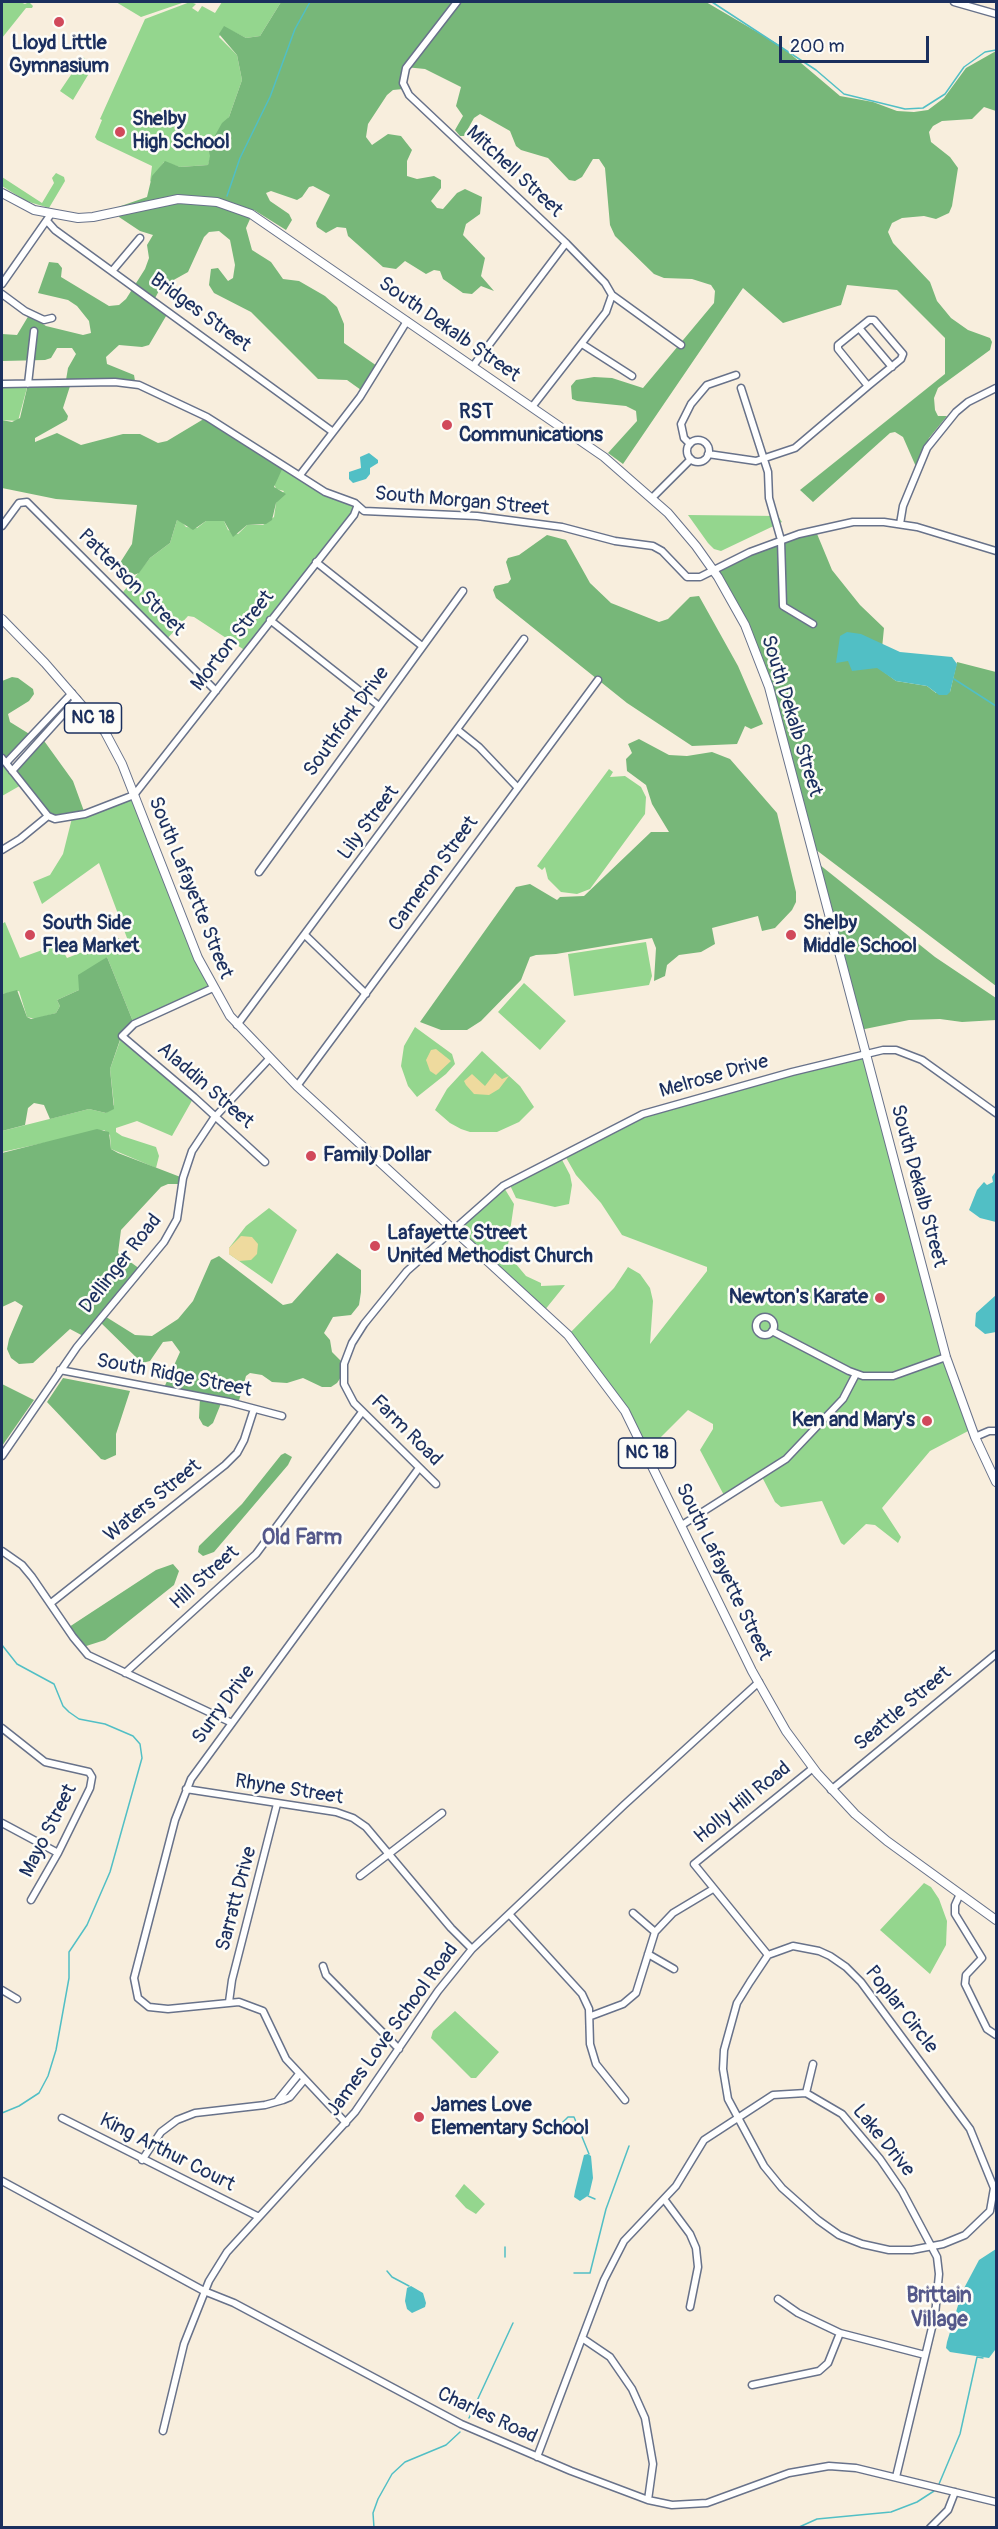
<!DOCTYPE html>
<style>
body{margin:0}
#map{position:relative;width:998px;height:2529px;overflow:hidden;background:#f8eedd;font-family:Pangolin,sans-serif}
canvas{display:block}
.frame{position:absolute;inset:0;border:3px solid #1b2f5e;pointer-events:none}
.scale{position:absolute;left:779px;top:36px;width:150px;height:27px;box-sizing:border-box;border:3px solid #1b2f5e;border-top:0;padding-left:8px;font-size:18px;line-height:21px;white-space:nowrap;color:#1b2f5e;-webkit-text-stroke:4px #fdfcf7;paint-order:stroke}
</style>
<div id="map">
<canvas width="998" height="2529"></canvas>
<div class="frame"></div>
<div class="scale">200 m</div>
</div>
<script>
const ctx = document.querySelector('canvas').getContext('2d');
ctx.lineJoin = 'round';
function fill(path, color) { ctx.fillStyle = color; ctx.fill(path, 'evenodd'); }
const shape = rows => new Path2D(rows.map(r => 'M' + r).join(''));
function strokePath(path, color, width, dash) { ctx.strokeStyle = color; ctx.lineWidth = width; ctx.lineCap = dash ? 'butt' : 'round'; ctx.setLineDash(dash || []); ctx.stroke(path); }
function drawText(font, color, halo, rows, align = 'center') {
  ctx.font = font + ' Pangolin,sans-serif'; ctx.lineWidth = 5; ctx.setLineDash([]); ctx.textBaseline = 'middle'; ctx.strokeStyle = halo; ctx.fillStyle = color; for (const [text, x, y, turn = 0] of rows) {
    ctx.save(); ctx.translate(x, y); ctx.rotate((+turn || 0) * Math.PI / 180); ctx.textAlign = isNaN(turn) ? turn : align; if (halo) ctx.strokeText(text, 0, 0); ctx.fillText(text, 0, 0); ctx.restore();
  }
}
const green = shape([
 [2,2,20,2,25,4,29,2,33,6,32,8,26,8,2,38],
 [116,2,185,2,141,17],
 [190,2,196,4,192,8,198,12,202,6,215,13,222,2,281,2,260,36,246,38,224,27,219,37,237,55,242,80,229,117,208,150,211,155,208,165,180,167,164,162,150,182,152,166,97,140,95,137,102,120,100,119,145,19],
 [83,57,94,65,73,100,60,91],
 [56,173,64,177,65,181,49,208,26,201,2,186,2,177,42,203,54,183,52,178],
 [2,384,28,384,18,421,2,420],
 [284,465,357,506,246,651,194,617,188,616,165,641,120,596,150,558,170,543,177,520,181,521,186,527,197,528,206,521,224,521,228,530,238,534,247,525,263,525,274,517,276,503,284,491,276,489,274,483],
 [688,515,778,516,782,522,721,551,714,549,708,543],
 [2,758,23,784,2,796],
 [609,769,613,772,610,777,625,776,641,787,646,797,645,814,590,889,577,894,561,892,548,879,545,867,542,870,537,866],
 [134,795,213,988,134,1024,107,957,79,979,79,990,57,1000,60,1006,56,1013,35,1019,27,1017,19,991,2,994,2,924,5,922,20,958,59,944,67,958,119,938,122,948,130,946,99,863,42,904,33,882,50,875,63,854,72,818],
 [646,942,652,976,649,985,574,996,568,954],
 [524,983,566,1021,540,1050,498,1012],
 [415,1027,452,1054,455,1064,446,1074,417,1097,408,1086,401,1066,404,1046],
 [121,1038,194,1097,172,1136,137,1121,116,1128,116,1132,122,1136,156,1147,159,1156,156,1168,111,1149,110,1135,104,1130,2,1152,2,1131,89,1109,106,1113,114,1105,110,1069],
 [482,1051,520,1086,534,1107,519,1122,497,1132,470,1132,461,1129,450,1123,435,1110,447,1089],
 [866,1053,934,1313,972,1429,930,1451,882,1508,901,1537,898,1543,875,1525,866,1524,844,1545,841,1543,822,1501,781,1507,775,1502,762,1477,726,1499,700,1450,713,1429,713,1424,688,1410,647,1451,568,1335,614,1288,628,1267,640,1274,650,1288,653,1301,650,1344,707,1271,707,1267,622,1235,601,1203,576,1175,564,1154,643,1114],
 [560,1156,570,1175,572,1185,569,1204,555,1207,516,1198,509,1183],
 [503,1186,514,1204,508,1245,510,1257,526,1276,541,1283,541,1286,565,1285,544,1311,455,1231],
 [269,1208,297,1230,272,1284,229,1254,229,1248,246,1226],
 [924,1883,931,1887,939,1899,947,1921,946,1945,930,1974,880,1930],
 [455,2011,499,2052,476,2078,471,2078,431,2038,433,2031],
 [464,2184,485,2204,476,2214,466,2208,455,2196]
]);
const forest = shape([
 [281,2,706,2,781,46,840,96,873,102,897,111,914,112,928,110,944,98,966,68,996,51,996,111,984,107,972,119,942,121,933,126,929,132,931,142,950,157,958,168,952,206,949,213,936,219,924,216,902,218,892,223,888,232,893,243,930,282,937,301,951,318,968,330,990,338,992,342,990,350,938,388,934,398,935,410,938,416,947,416,929,438,917,469,903,437,895,432,890,433,813,502,800,490,945,374,945,338,897,290,847,285,841,305,783,323,743,288,623,464,608,453,637,421,636,411,626,406,577,401,572,399,571,386,576,380,594,377,612,378,643,388,714,303,715,291,711,285,692,279,664,278,654,274,615,236,610,225,605,168,599,159,593,159,582,177,575,181,569,180,548,158,521,150,516,146,510,131,480,114,474,118,464,136,460,136,455,130,463,116,456,106,461,87,425,69,405,67,403,89,393,90,387,95,368,124,366,137,372,145,388,134,401,136,412,150,407,161,407,176,417,179,434,176,441,180,441,188,431,201,437,208,443,209,457,193,465,189,482,197,480,214,466,224,463,235,485,258,481,276,494,291,481,286,472,294,463,293,443,279,440,271,434,270,426,274,405,261,396,269,383,267,348,236,346,228,337,227,326,233,317,227,316,223,330,195,313,186,309,187,302,197,297,200,271,191,266,193,270,201,289,214,292,220,286,230,254,210,246,228,252,250,271,262,283,279,299,281,325,296,337,307,344,324,344,343,377,366,361,390,347,380,318,379,251,312,214,293,209,285,211,269,218,268,228,281,233,278,235,265,230,240,219,231,209,232,204,237,188,272,161,287,154,300,169,311,149,345,142,347,119,345,106,357,107,364,134,375,135,381,66,380,68,368,76,354,72,348,57,348,51,358,45,360,2,361,2,334,17,335,29,315,46,326,83,335,91,333,89,321,77,306,68,300,38,293,49,262,58,263,62,268,61,277,109,306,119,305,126,299,145,269,149,258,147,245,153,235,140,231,119,217,118,207,147,197,152,176,165,161,180,167,208,165,210,156,208,148,222,123,229,117,242,80,237,55,219,34,224,26,246,38,260,36],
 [71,383,63,408,68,416,67,420,35,438,35,442,57,433,81,445,123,434,140,434,158,443,167,441,207,417,284,465,274,487,286,494,276,503,272,520,266,524,247,525,233,537,224,521,206,521,193,530,177,520,170,543,150,558,139,573,129,577,125,576,118,566,132,544,137,505,56,499,2,488,2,420,12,422,20,418,28,384],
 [815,529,832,570,860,605,884,628,880,669,896,681,927,686,936,693,950,692,957,662,996,672,996,986,811,846,760,661,714,569],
 [547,535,566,540,590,583,611,603,659,622,668,619,690,597,699,596,738,666,763,724,751,729,745,726,737,744,692,746,627,703,496,598,493,590,495,586,508,583,511,579,506,562,508,558,519,555],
 [12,677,18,678,33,689,34,694,29,701,8,714,10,722,31,735,6,763,2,758,2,681],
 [42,738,73,781,85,814,51,818,12,771],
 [639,739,669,755,687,756,712,752,730,759,777,813,796,892,796,902,792,910,775,928,762,931,758,916,712,928,715,944,701,952,679,955,667,965,665,976,654,981,656,948,652,938,556,954,536,955,530,957,521,980,481,1021,467,1030,441,1030,420,1022,516,887,530,884,557,900,560,897,584,896,651,832,669,832,652,804,646,785,627,771,626,759,632,753,628,744],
 [815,861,935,957,996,998,996,1020,962,1022,940,1019,909,1020,860,1030],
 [107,957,134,1024,122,1034,110,1069,114,1109,106,1113,89,1109,50,1119,44,1105,34,1103,28,1108,25,1125,2,1131,2,994,17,990,27,1017,31,1019,56,1013,60,1006,57,1000,79,990,78,975],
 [97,1129,109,1132,111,1149,118,1153,183,1178,182,1184,168,1184,161,1187,121,1230,118,1253,140,1269,103,1315,135,1335,152,1336,178,1319,193,1301,211,1260,219,1256,283,1305,292,1303,337,1253,361,1270,361,1292,359,1305,351,1315,333,1317,324,1333,330,1340,332,1352,344,1364,343,1374,337,1383,331,1387,322,1387,303,1378,287,1383,272,1382,262,1375,250,1373,246,1376,238,1404,222,1401,213,1423,208,1427,203,1425,199,1418,200,1397,163,1390,180,1352,172,1341,163,1342,150,1361,142,1363,98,1320,85,1337,70,1329,33,1363,19,1364,11,1358,7,1349,9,1339,23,1306,15,1301,2,1307,2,1153],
 [63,1378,130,1391,116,1434,116,1455,105,1460,101,1459,47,1402],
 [2,1384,34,1400,2,1446],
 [285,1453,292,1457,288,1465,214,1552,203,1556,198,1552,199,1546,242,1504,281,1455],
 [173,1564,179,1571,174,1585,105,1640,80,1648,66,1629,156,1570]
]);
const sand = shape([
 [436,1049,451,1061,436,1075,430,1071,426,1060,431,1050],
 [495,1073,502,1079,509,1076,499,1089,489,1095,474,1094,466,1085,464,1081,472,1074,485,1086],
 [241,1236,252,1237,258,1244,257,1254,251,1260,239,1261,229,1254,229,1248]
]);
const water = shape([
 [369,453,378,460,378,463,370,468,370,474,366,479,353,483,349,479,349,472,361,468,360,457],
 [847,632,861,634,900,652,952,657,957,664,950,692,947,695,939,695,927,686,896,681,877,668,852,671,848,661,836,663,840,636],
 [996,1171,996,1222,980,1218,969,1210,977,1190,984,1182,987,1185,993,1182,992,1177],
 [996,1295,996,1332,985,1334,975,1326,976,1313],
 [588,2154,591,2156,593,2178,589,2195,580,2201,574,2197,575,2191,584,2155],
 [996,2249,995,2350,989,2358,950,2352,946,2348,947,2342,962,2292,979,2260],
 [411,2286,423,2293,426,2303,425,2307,412,2313,407,2309,405,2301,407,2288]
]);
const stream = shape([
 [712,2,816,70,844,94,905,109,923,108,945,94,964,67,985,52,996,50],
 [227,196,240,158,270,97,295,29,310,2],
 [954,679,996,706],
 [2,1645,17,1664,54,1684,63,1706,69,1712,79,1719,105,1724,133,1736,140,1744,142,1758,110,1872,87,1925,69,1952,69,1978,56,2050,48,2076,39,2093,19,2106,2,2113],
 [556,2125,560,2125,568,2117,574,2117,589,2154],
 [588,2196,595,2199],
 [505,2257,505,2247],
 [387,2271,392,2277,409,2286],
 [574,2273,590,2273,606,2209,629,2146],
 [469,2418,513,2323],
 [939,2484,960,2434,977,2357,983,2358],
 [374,2528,373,2513,378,2499,392,2474,405,2462,446,2445,460,2432],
 [797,2528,817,2519,891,2512,917,2502,934,2491]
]);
const minor = shape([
 [457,2,406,68,403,83,409,95,566,243,605,283,612,295,681,345],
 [954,2,996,14],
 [47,221,55,230,333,432],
 [113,270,140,238],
 [2,284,51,214],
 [2,294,25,311,44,320,52,318],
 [859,328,892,367],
 [582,344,632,376],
 [473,366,566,243],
 [2,384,115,382,139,385,207,417,325,492,355,503,364,511,477,516,562,527,615,541,653,546,662,551,687,577,700,577,750,552,799,534,853,522,884,522,917,527,996,551],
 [28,384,34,331],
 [741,388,768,472,769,498,781,540,783,606,813,624],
 [532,407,606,312,612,295],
 '687 451a11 11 0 1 1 22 0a11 11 0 1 1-22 0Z',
 [690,444,684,438,681,424,691,404,707,385,736,375],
 [708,454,756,461,795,448,868,386,838,349,838,345,869,320,874,320,903,354,901,359,868,386],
 [300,475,360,397,407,321],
 [652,498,691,459],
 [900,524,903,506,927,448,956,412,968,402,996,388],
 [2,526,19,503,27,502,216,691],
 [316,562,422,646],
 [270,620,379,706],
 [459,731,479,747,518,788],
 [2,758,48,816,55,819,85,814,134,795,354,515,357,507],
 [6,763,72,693],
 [12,771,77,699],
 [2,850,20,839,48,816],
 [259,872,463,591],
 [305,935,366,994],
 [213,988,134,1024,122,1036,194,1097,265,1162],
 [237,1025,524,639],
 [297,1086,598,680],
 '756 1326a9 9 0 1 1 18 0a9 9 0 1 1-18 0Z',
 [772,1331,849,1371,863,1376,893,1376,946,1357],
 [60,1370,229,1402,282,1416],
 [975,1437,989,1431,996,1431],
 [2,1456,77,1347,164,1242,177,1219,183,1178,192,1151,214,1118,269,1059],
 [436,1484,354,1403,344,1384,344,1364,352,1343,364,1324,407,1271,503,1186,643,1114,792,1072,883,1050,896,1050,922,1060,996,1113],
 [682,1525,786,1459,843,1399,856,1374],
 [2,1551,22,1565,32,1577,73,1637,88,1655,232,1723],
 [51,1603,225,1465,237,1453,244,1440,254,1409],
 [125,1673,256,1554,362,1412],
 [2,1728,45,1762,89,1772,92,1777,90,1788,58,1853,31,1900],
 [186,1789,336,1812,353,1818,366,1827,451,1928,472,1949],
 [831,1790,996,1654],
 [2,1823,58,1853],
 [360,1876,442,1813],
 [960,1894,955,1905,955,1914,982,1958,966,1975,965,1984,987,2029,996,2035],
 [633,1913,655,1932],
 [509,1914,582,1994,589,2009,590,2044,596,2064,625,2100],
 [793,1946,819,1951,830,1956,846,1967,861,1982,970,2129,994,2188,990,2211,965,2235,943,2244,912,2250,889,2250,862,2244,839,2235,818,2220,782,2188,764,2166,728,2099,723,2069,724,2050,737,2003,750,1982,768,1955,793,1946],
 [648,1954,674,1969],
 [768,1955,694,1864,813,1768],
 [323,1966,326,1975,399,2049],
 [2,1990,17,1999],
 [229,2002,232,1980,277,1804],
 [591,2016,623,2004,636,1993,655,1932,673,1913,713,1889],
 [806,2093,813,2064],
 [278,2100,299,2074],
 [62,2118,259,2217],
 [346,2123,286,2059,263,2011,239,2002,168,2009,149,2007,138,1998,134,1978,175,1820,191,1779,419,1468],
 [142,2160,161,2132,177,2120,195,2113,265,2105,283,2100,290,2097,304,2080],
 [2,2181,204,2291,234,2303,461,2424,571,2471,648,2500,672,2505,707,2503,789,2473,829,2466,856,2468,996,2502],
 [664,2199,690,2234,696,2248,698,2267,690,2307],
 [778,2299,798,2313,840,2333,925,2355],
 [582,2338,610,2357,632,2389,645,2418,653,2464,648,2500],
 [752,2385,819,2371,828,2363,840,2333],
 [163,2431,184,2344,209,2281,227,2252,355,2112,438,1991,472,1949,624,1805,759,1682],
 [537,2457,604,2280,624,2241,676,2186,704,2140,773,2095,806,2093,842,2114,880,2159,902,2191,937,2257,939,2274,935,2315,896,2477],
 [930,2528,948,2510,955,2492]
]);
const major = shape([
 [2,193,34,210,78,218,93,217,178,199,217,202,251,214,604,457,668,513,696,546,718,577,745,625,769,687,946,1357,975,1437,996,1482],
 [2,619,45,663,105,732,122,764,198,958,230,1016,297,1086,568,1335,625,1411,752,1671,786,1731,817,1773,855,1814,887,1841,996,1920]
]);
const markers = [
 [59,22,6,"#d1495b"],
 [120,132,6,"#d1495b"],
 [447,425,6,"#d1495b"],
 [30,935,6,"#d1495b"],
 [791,935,6,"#d1495b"],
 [311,1156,6,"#d1495b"],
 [375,1246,6,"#d1495b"],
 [880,1298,6,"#d1495b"],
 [927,1421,6,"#d1495b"],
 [419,2117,6,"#d1495b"]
];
const shields = [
 [93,718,57],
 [647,1453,57]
];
const shieldNames = [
 ["NC 18",93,718],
 ["NC 18",647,1453]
];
const poiNames = [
 ["Lloyd Little",59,44,"center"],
 ["Gymnasium",59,67,"center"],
 ["Shelby",132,120],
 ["High School",132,143],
 ["RST",459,413],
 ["Communications",459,436],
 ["South Side",42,924],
 ["Flea Market",42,947],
 ["Shelby",803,924],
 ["Middle School",803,947],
 ["Family Dollar",323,1156],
 ["Lafayette Street",387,1234],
 ["United Methodist Church",387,1257],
 ["Newton's Karate",868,1298,"right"],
 ["Ken and Mary's",915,1421,"right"],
 ["James Love",431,2106],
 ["Elementary School",431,2129]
];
const streetNames = [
 ["Mitchell Street",514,172,43],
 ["Bridges Street",200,313,36],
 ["South Dekalb Street",449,330,35],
 ["South Morgan Street",462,502,5],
 ["Patterson Street",131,583,45],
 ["Morton Street",233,641,-52],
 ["South Dekalb Street",791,716,73],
 ["Southfork Drive",347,722,-54],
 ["Lily Street",369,823,-53],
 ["Cameron Street",434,874,-54],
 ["South Lafayette Street",190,888,68],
 ["Melrose Drive",714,1077,-16],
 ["Aladdin Street",205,1086,41],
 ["South Dekalb Street",918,1186,75],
 ["Dellinger Road",121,1264,-52],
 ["South Ridge Street",174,1376,11],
 ["Farm Road",406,1431,45],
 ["Waters Street",153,1501,-39],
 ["South Lafayette Street",723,1572,64],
 ["Hill Street",205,1578,-42],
 ["Surry Drive",224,1705,-54],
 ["Seattle Street",903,1709,-40],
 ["Rhyne Street",289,1790,9],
 ["Holly Hill Road",743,1803,-39],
 ["Mayo Street",49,1831,-63],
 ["Sarratt Drive",237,1899,-75],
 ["Poplar Circle",901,2010,52],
 ["James Love School Road",393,2030,-54],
 ["Lake Drive",883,2141,51],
 ["King Arthur Court",167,2153,27],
 ["Charles Road",487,2416,25]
];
const neighbourhoodNames = [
 ["Old Farm",302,1539],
 ["Brittain",939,2297],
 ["Village",939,2321]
];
fill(green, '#94d68e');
fill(forest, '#77b779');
fill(sand, '#eeda9e');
fill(water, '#51bfc5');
strokePath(stream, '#51bfc5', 1.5);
strokePath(minor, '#68728a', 9);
strokePath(major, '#68728a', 10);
strokePath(minor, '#fff', 6);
strokePath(major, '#fff', 8);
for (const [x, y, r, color] of markers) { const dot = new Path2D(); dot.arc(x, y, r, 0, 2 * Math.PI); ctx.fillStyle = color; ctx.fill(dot); strokePath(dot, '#fdfcf7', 2); }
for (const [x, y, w] of shields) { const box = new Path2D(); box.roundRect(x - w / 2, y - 15, w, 30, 4.5); ctx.fillStyle = '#fdfcf7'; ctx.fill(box); strokePath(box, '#1b2f5e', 1.5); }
drawText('bold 18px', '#1b2f5e', null, shieldNames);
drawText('bold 20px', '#1b2f5e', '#fdfcf7', poiNames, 'left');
drawText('20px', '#1b2f5e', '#fdfcf7', streetNames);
drawText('bold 21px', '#54588a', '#fdfcf7', neighbourhoodNames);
</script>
